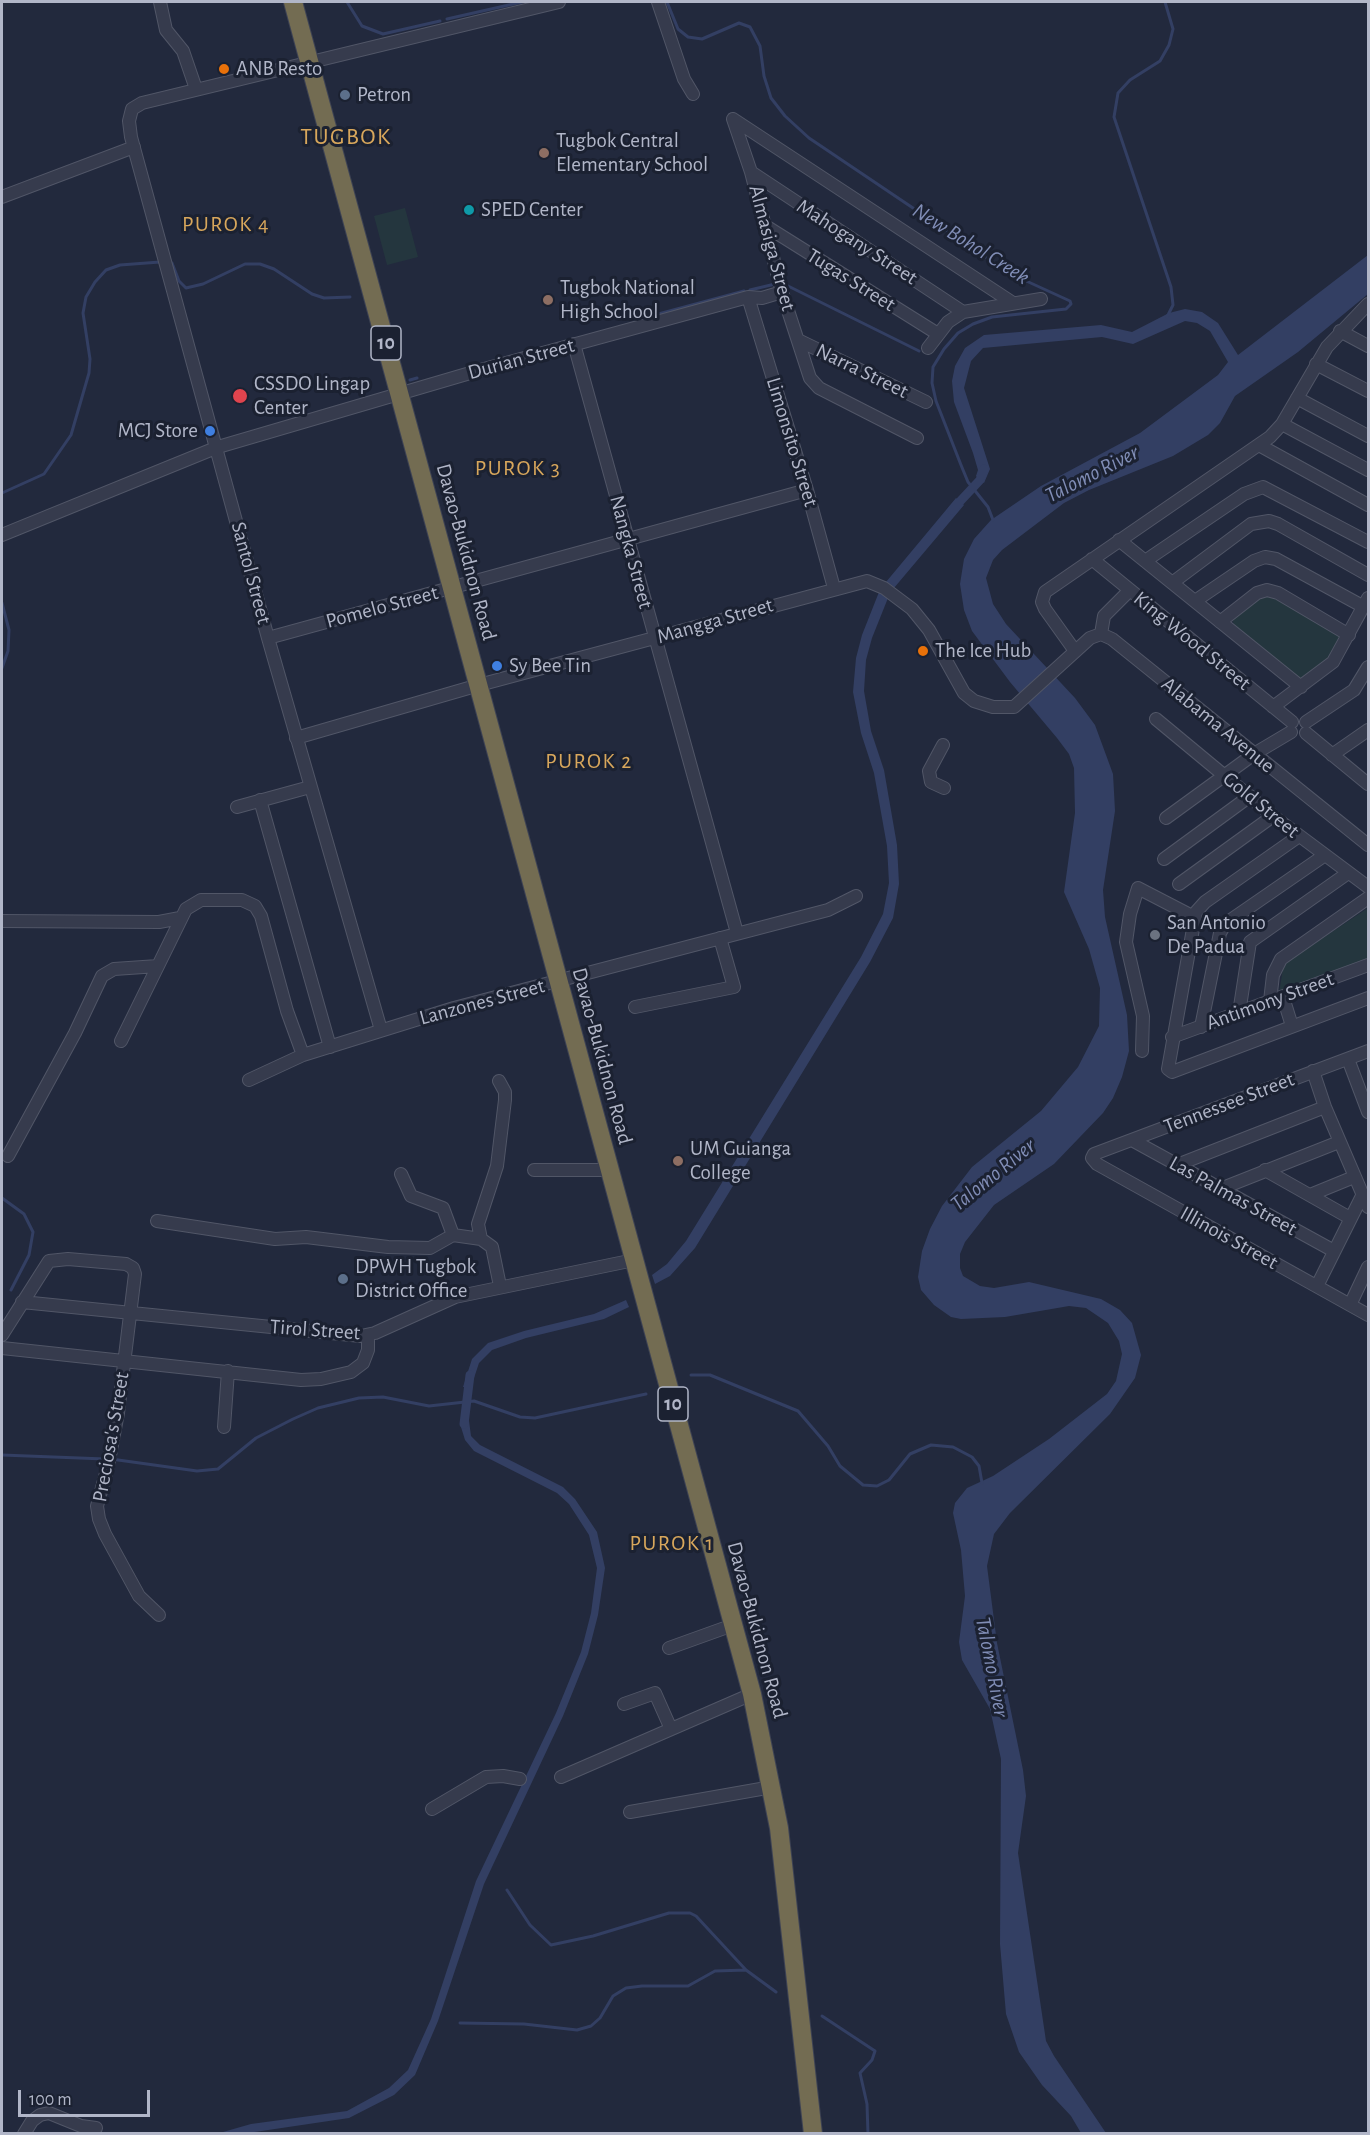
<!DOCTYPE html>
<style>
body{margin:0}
#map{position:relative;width:1370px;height:2135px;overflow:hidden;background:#22293d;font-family:"Alegreya Sans",sans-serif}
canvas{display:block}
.frame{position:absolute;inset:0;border:3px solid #b1b6c8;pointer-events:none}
.scale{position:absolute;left:18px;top:2090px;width:132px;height:27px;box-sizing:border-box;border:3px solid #b1b6c8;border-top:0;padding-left:8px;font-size:18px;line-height:21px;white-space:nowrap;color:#b1b6c8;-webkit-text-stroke:4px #1b2131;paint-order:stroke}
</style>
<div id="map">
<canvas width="1370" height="2135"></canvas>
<div class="frame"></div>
<div class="scale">100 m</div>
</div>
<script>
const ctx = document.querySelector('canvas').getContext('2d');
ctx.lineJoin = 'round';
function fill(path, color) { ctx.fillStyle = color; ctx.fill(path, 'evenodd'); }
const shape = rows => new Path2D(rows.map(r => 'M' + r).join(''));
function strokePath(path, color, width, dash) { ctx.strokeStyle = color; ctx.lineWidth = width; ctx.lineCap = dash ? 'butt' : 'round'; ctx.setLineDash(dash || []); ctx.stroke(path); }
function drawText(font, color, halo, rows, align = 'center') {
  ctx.font = font + ' "Alegreya Sans",sans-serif'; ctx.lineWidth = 6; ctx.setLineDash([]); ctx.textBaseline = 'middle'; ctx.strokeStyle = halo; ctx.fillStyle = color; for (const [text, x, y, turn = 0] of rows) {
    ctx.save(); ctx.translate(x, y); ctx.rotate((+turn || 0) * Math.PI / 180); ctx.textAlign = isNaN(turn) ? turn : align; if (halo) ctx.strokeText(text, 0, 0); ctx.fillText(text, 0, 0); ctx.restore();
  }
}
const green = shape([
 [405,208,418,257,387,265,374,216],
 [1262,596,1277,597,1341,637,1329,658,1304,678,1297,678,1234,628,1233,621,1237,615],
 [1368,908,1368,960,1279,993,1283,968,1288,961]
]);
const water = shape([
 [1368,255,1368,294,1298,352,1235,396,1220,423,1208,435,1173,456,1089,490,1064,503,1002,550,993,560,986,578,993,604,1006,624,1075,698,1095,725,1113,774,1114,792,1115,811,1103,890,1105,917,1127,1015,1129,1051,1122,1077,1113,1098,1103,1113,1054,1164,994,1205,965,1242,960,1254,960,1268,963,1276,980,1286,994,1288,1029,1282,1101,1299,1120,1310,1132,1323,1141,1355,1135,1378,1110,1414,1010,1513,994,1534,987,1566,997,1643,1023,1770,1026,1796,1018,1853,1046,2041,1054,2056,1106,2133,1081,2133,1071,2116,1042,2085,1019,2052,1006,2014,1000,1944,1001,1759,990,1709,962,1660,959,1642,965,1596,961,1550,953,1513,955,1503,967,1488,993,1476,1049,1439,1107,1394,1116,1381,1122,1354,1119,1341,1108,1323,1086,1308,1069,1306,1005,1317,961,1319,951,1317,934,1305,921,1290,918,1277,922,1251,930,1229,942,1206,972,1167,1041,1111,1078,1067,1099,1026,1100,988,1089,949,1064,892,1075,813,1074,768,1069,754,1057,738,1010,682,972,631,964,610,960,584,964,559,974,539,991,520,1041,486,1140,433,1218,375,1228,362,1210,331,1197,323,1185,321,1133,344,1102,337,983,348,971,361,964,388,990,469,984,483,976,476,978,470,973,453,954,402,952,381,955,366,965,348,984,335,1101,325,1132,332,1169,313,1185,309,1202,312,1218,323,1238,355],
 [956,498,964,505,894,588,886,582],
 [879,592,888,598,872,638,866,660,864,691,871,731,884,770,897,845,899,884,893,918,870,962,695,1248,670,1276,655,1284,652,1275,667,1264,686,1241,861,957,883,914,889,883,887,846,874,773,861,733,853,692,856,658,862,635],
 [626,1300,629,1307,604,1319,526,1338,492,1350,479,1363,471,1387,463,1387,472,1359,488,1343,524,1331,594,1314],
 [461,1412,468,1413,471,1436,480,1445,563,1487,575,1499,597,1532,605,1568,598,1615,588,1654,563,1716,484,1884,438,2021,415,2075,394,2095,349,2118,248,2133,216,2134,251,2124,347,2111,389,2088,408,2070,431,2019,476,1881,556,1713,581,1652,591,1613,597,1568,589,1535,569,1504,557,1493,474,1451,465,1440,461,1427]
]);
const stream = shape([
 [347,2,362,26,383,34,440,21],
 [667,2,678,29,688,37,702,39,739,23,750,27,760,46,764,76,771,98,785,116,809,138,1011,274,1070,301,1071,304,1066,309,992,317,973,324,958,333,944,349,933,367,932,383,936,401,961,465,968,482,988,507,993,520],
 [1165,2,1173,29,1169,45,1160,61,1130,80,1118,93,1114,117,1171,287,1173,305,1167,317],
 [447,19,522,2],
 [172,263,179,281,186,288,203,284,245,264,260,264,274,269,312,294,324,298,350,297],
 [784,284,919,351],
 [750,290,775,284],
 [651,316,744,291],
 [410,380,417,378],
 [2,493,44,474,71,435,89,373,90,359,83,313,86,297,95,282,106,270,120,265,160,262],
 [2,603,9,630,8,651,2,668],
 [2,1198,24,1214,33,1232,29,1255,11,1290],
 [691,1375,710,1375,798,1411,828,1446,840,1466,863,1485,877,1486,889,1480,910,1454,931,1445,953,1447,972,1457,979,1466,982,1483],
 [2,1455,105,1459],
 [111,1459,197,1471,218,1469,256,1438,293,1419,318,1408,359,1398,383,1397,429,1406,474,1401,520,1417,535,1418,646,1394],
 [507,1890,530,1925,551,1945,593,1936,669,1913,690,1913,696,1916,746,1970,776,1992],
 [822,2016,875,2051,872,2060,860,2073,867,2104,868,2134],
 [460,2023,524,2024,577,2030,591,2026,600,2018,613,1996,626,1988,642,1986,688,1986,715,1971,746,1970]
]);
const canal = shape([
 [952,510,980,480,984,469],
 [464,1424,470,1375]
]);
const minor = shape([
 [160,2,166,30,183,51,196,89],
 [658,2,684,79,693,94],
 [733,119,751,172,782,292,810,378,819,388,917,438],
 [733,119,1013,303],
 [751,172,963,312],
 [2,197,134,147],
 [764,225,938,334],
 [748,297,807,490,834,588],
 [1340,331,1368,346],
 [798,340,926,402],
 [574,344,737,933],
 [928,348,948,322,963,312,1041,299],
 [1316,364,1368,391],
 [1297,398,1368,436],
 [1282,424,1368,470],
 [1259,445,1368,505],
 [2,535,218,447,477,371,748,297,762,298,782,292],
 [1119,540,1301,687],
 [1092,559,1292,722],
 [1145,561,1244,494,1263,487,1368,542],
 [1172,583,1251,524,1269,521,1278,524,1368,575],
 [1195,601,1254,561,1265,557,1276,559,1364,607],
 [1220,622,1257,593,1267,590,1278,593,1349,635],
 [1101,634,1104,616,1129,591],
 [268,638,807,490],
 [1075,651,1045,609,1042,602,1045,592,1270,437,1282,424,1327,347,1368,304],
 [1273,707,1333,662,1368,598],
 [1156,719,1273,816,1368,887],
 [1306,722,1354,690,1368,667],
 [1306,733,1368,784],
 [296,738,479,685,867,581,884,588,912,609,929,630,964,693,974,701,993,707,1014,707,1090,638,1101,634,1112,639,1368,845],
 [943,745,929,771,931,782,944,788],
 [1332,755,1368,730],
 [260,800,330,1047],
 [237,807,310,787],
 [1166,818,1254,754,1291,732],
 [1299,836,1205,902,1196,912,1168,1069,1172,1072,1368,998],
 [1164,859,1250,796],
 [1179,884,1273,816],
 [2,921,159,922,180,918],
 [1283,997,1292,1026],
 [1270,1001,1273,975,1281,959,1368,898],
 [635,1007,734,987,720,938],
 [1239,1013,1250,942,1348,873],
 [1201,1027,1220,933,1225,924,1325,855],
 [381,1030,268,638,131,137,129,121,132,109,142,103,559,2],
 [1172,1037,1368,965],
 [121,1041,186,909,201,900,242,900,255,906,261,916,287,1011,303,1055],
 [1142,1051,1143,1016,1126,942,1130,914,1138,888,1194,917],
 [1368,1051,1094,1154,1092,1158,1097,1164,1368,1315],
 [1348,1059,1368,1112],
 [1313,1071,1325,1107,1368,1207],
 [249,1080,303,1055,454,1008,828,910,856,896],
 [1132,1140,1334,1251],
 [8,1156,75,1033,102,976,114,969,158,966],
 [1177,1165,1325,1107],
 [534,1170,610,1170],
 [1265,1170,1350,1218],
 [401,1174,411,1196,443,1208,453,1235,481,1239,492,1247,500,1286],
 [1220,1189,1339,1142],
 [1310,1195,1354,1177],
 [157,1221,275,1239,306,1237,388,1247,430,1248,453,1235],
 [481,1239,478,1224,497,1166,505,1100,505,1092,499,1081],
 [1317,1286,1362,1196],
 [22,1302,361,1336,375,1333,455,1297,634,1260],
 [1350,1305,1368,1267],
 [2,1335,49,1261,68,1259,126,1264,133,1268,135,1274,118,1413,108,1466,97,1506,99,1519,105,1534,139,1596,159,1615],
 [2,1348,301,1380,321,1379,351,1372,363,1363,368,1350,368,1335],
 [224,1427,228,1371],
 [669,1648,733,1625],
 [624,1704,655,1693,671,1729],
 [561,1777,752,1694],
 [432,1809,486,1777,503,1776,520,1779],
 [630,1812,772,1787],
 [24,2134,32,2121,40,2115,49,2113,81,2126,96,2128]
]);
const highway = shape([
 [293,2,752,1694,779,1828,813,2134]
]);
const markers = [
 [224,69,6,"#e8710a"],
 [345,95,6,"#5c6f8a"],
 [544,153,6,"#8d6e63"],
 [469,210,6,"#0f9aa8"],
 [548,300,6,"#8d6e63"],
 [240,396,8,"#e0444e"],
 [210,431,6,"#3f7fe0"],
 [923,651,6,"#e8710a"],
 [497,666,6,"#3f7fe0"],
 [1155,935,6,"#6b7280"],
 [678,1161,6,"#8d6e63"],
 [343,1279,6,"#5c6f8a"]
];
const shields = [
 [386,343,30],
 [673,1404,30]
];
const shieldNames = [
 ["10",386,343],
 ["10",673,1404]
];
const poiNames = [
 ["ANB Resto",236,69],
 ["Petron",357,95],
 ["Tugbok Central",556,141],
 ["Elementary School",556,165],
 ["SPED Center",481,210],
 ["Tugbok National",560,288],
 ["High School",560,312],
 ["CSSDO Lingap",254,384],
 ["Center",254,408],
 ["MCJ Store",198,431,"right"],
 ["The Ice Hub",935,651],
 ["Sy Bee Tin",509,666],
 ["San Antonio",1167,923],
 ["De Padua",1167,947],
 ["UM Guianga",690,1149],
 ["College",690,1173],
 ["DPWH Tugbok",355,1267],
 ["District Office",355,1291]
];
const streetNames = [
 ["Mahogany Street",857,242,33],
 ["Almasiga Street",772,248,75],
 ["Tugas Street",851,280,32],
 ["Durian Street",521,359,-15],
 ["Narra Street",862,371,26],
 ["Limonsito Street",792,442,73],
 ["Davao-Bukidnon Road",466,552,75],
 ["Nangka Street",631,552,75],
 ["Santol Street",251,573,75],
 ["Pomelo Street",382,607,-15],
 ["Mangga Street",715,621,-16],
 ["King Wood Street",1192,641,39],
 ["Alabama Avenue",1218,725,39],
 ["Gold Street",1261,805,39],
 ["Antimony Street",1270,1001,-20],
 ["Lanzones Street",482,1002,-15],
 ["Davao-Bukidnon Road",602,1056,75],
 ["Tennessee Street",1229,1103,-21],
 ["Las Palmas Street",1233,1196,29],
 ["Illinois Street",1229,1238,29],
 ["Tirol Street",315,1330,4],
 ["Preciosa's Street",111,1437,-80],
 ["Davao-Bukidnon Road",757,1630,75]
];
const neighbourhoodNames = [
 ["PUROK 4",226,224],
 ["PUROK 3",518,468],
 ["PUROK 2",589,761],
 ["PUROK 1",672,1543]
];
const waterNames = [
 ["New Bohol Creek",971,244,32],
 ["Talomo River",1092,474,-27],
 ["Talomo River",993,1175,-39],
 ["Talomo River",992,1667,79]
];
const quarterNames = [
 ["TUGBOK",346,137]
];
fill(green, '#24363e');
fill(water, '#333f63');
strokePath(stream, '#333f63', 3);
strokePath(canal, '#333f63', 9);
strokePath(minor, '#515667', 14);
strokePath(highway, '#3e4354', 20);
strokePath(minor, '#363b4d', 12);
strokePath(highway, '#736c52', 18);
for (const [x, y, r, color] of markers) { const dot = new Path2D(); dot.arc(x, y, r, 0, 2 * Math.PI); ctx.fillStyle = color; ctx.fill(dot); strokePath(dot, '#1b2131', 2); }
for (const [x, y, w] of shields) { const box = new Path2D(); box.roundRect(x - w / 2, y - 17, w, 34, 4.5); ctx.fillStyle = '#1b2131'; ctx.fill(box); strokePath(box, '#b1b6c8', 1.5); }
drawText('bold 20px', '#b1b6c8', null, shieldNames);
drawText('21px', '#b1b6c8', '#1b2131', poiNames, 'left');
drawText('21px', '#b1b6c8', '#1b2131', streetNames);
ctx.letterSpacing = '1.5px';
drawText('22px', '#d8a75c', '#1b2131', neighbourhoodNames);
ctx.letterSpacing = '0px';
drawText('italic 22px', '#808db6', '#1b2131', waterNames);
ctx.letterSpacing = '1.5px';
drawText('24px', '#d8a75c', '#1b2131', quarterNames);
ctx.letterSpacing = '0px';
</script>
